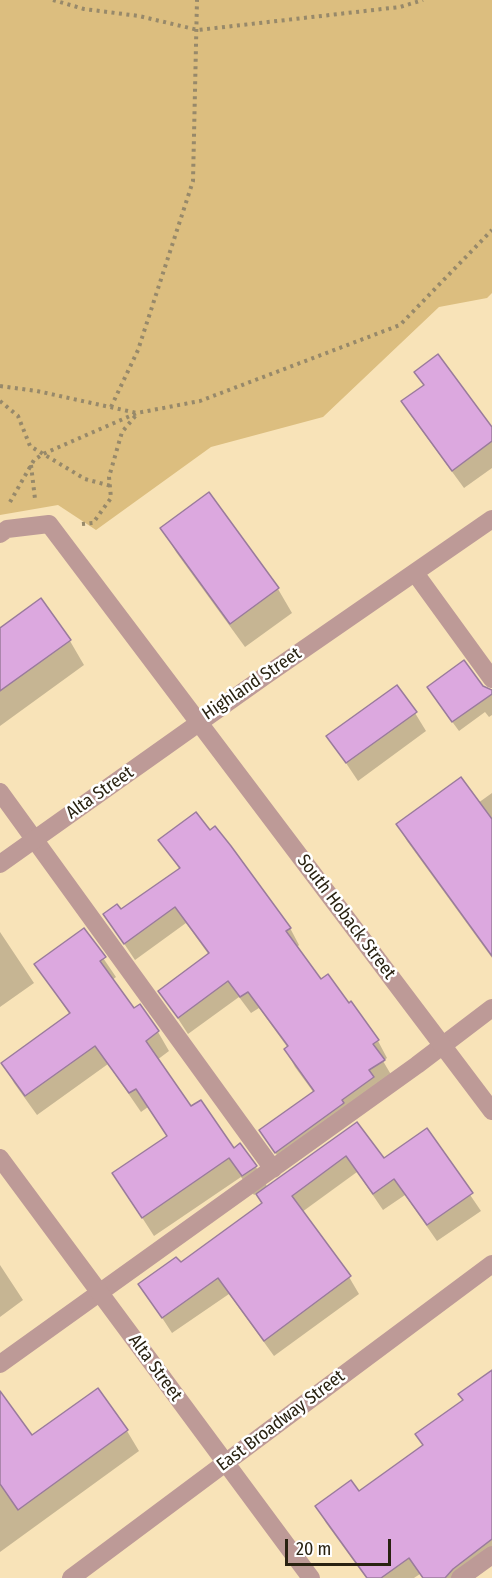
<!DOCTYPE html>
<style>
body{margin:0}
#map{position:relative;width:492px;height:1578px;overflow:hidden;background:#f8e3b8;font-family:"Fira Sans Condensed",sans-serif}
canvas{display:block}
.scale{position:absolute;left:285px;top:1539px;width:106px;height:27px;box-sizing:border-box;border:3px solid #292211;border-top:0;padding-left:8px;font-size:18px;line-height:21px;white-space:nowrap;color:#292211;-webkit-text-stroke:4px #fff;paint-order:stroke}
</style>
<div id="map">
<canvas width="492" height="1578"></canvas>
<div class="scale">20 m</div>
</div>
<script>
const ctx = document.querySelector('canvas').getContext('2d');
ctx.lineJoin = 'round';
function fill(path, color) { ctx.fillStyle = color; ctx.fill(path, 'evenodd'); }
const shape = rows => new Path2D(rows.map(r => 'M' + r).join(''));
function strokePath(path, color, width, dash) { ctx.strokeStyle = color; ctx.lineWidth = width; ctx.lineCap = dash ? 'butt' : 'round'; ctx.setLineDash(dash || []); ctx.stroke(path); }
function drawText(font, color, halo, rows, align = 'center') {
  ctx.font = font + ' "Fira Sans Condensed",sans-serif'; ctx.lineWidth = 5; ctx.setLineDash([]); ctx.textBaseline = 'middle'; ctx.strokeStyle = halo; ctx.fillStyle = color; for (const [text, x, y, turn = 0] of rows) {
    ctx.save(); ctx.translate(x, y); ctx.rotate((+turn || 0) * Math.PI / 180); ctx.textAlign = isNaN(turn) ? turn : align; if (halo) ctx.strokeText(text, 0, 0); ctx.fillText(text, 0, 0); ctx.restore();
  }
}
const green = shape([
 [0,0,492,0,492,293,487,298,439,307,323,417,211,447,96,530,58,505,0,515]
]);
const shadow = shape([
 [416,372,492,429,492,468,464,488,414,420,403,402,424,386],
 [162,528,278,589,292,613,245,647,176,552],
 [0,630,70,641,84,665,0,726],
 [492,692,492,715,489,717,485,712,459,731,434,697],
 [415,713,426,731,358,781,328,736],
 [492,793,492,958,407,841,398,825,478,803],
 [160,840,290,928,299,945,297,947,321,981,378,1041,387,1058,383,1061,393,1078,286,1169,261,1131,314,1093,295,1067,286,1050,288,1048,259,1008,251,1013,239,997,188,1034,160,991,209,955,186,923,135,960,105,915,121,911,180,870],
 [84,930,116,977,112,980,134,1010,139,1006,158,1032,169,1051,157,1060,191,1108,233,1150,256,1167,268,1188,357,1124,384,1160,426,1130,481,1211,437,1241,405,1195,383,1210,357,1172,302,1212,349,1277,359,1294,274,1356,229,1294,172,1333,140,1284,180,1264,263,1204,257,1193,254,1195,241,1177,154,1236,114,1174,168,1137,148,1107,141,1112,108,1064,37,1115,14,1083,3,1063,70,1015,36,964],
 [0,932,34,983,0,1007],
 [0,1265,23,1300,0,1317],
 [492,1371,492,1565,475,1578,423,1578,420,1574,414,1578,366,1578,326,1523,317,1507,359,1493,424,1446],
 [0,1394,32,1437,127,1431,139,1451,0,1552]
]);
const building = shape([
 [438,354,492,427,492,441,452,471,401,401,424,385,414,372,438,354],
 [209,492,279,588,230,624,160,528,209,492],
 [41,598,71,640,0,691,0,628,41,598],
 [464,660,483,686,492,690,492,694,452,722,427,687,464,660],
 [397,685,417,712,346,763,326,736,397,685],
 [461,777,492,819,492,956,396,824,461,777],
 [196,812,210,830,215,826,231,846,291,928,286,931,321,979,328,974,349,1003,351,1001,379,1040,373,1044,385,1060,369,1070,374,1077,342,1100,344,1103,275,1153,259,1130,314,1091,284,1049,288,1046,248,992,240,997,228,981,178,1018,158,991,209,953,175,907,124,944,103,914,117,904,121,909,180,868,158,840,196,812],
 [84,928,106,957,100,961,134,1008,140,1004,159,1031,146,1041,191,1106,201,1100,234,1148,240,1143,257,1166,242,1176,229,1158,142,1218,112,1173,167,1136,136,1089,129,1093,95,1046,25,1096,1,1063,70,1013,34,964,84,928],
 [357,1122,384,1158,427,1128,473,1193,427,1225,394,1179,373,1194,346,1156,292,1196,351,1276,264,1341,218,1278,162,1318,138,1284,176,1257,181,1262,262,1203,256,1194,357,1122],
 [492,1370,492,1539,453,1569,445,1578,423,1578,409,1558,381,1578,367,1578,315,1506,351,1480,359,1491,423,1445,415,1434,463,1400,458,1394,492,1370],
 [98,1388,128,1430,18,1510,0,1484,0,1391,32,1435,98,1388]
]);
const path = shape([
 [53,0,84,9,139,16,198,30,400,7,423,0],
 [0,386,37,391,137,413],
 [0,401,18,416,30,446,85,479,111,486],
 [111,407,138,350,193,181,197,0],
 [31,465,35,499],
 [10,502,34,460,43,454,137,413,200,401,400,325,492,230],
 [82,524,93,523,111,498,109,477,122,432,137,414]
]);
const service = shape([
 [415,573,492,679],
 [0,792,273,1169],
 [0,1364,417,1065,492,1008],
 [460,1578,492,1555]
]);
const minor = shape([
 [0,534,7,529,49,524,492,1111],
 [0,864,265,676,492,519],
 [0,1158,311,1578]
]);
const tertiary = shape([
 [71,1578,492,1264]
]);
const streetNames = [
 ["Highland Street",252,684,-34],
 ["Alta Street",100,793,-35],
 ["South Hoback Street",346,917,53],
 ["Alta Street",155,1368,54],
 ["East Broadway Street",281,1421,-37]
];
fill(green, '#dcbe7f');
fill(shadow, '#0003');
fill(building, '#dca8df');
strokePath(building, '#9a7b9c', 1.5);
strokePath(path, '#97896a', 4, [3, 4.5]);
strokePath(service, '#bd9a97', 18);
strokePath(minor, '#bd9a97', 18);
strokePath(tertiary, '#bd9a97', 18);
drawText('18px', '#292211', '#fff', streetNames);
</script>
